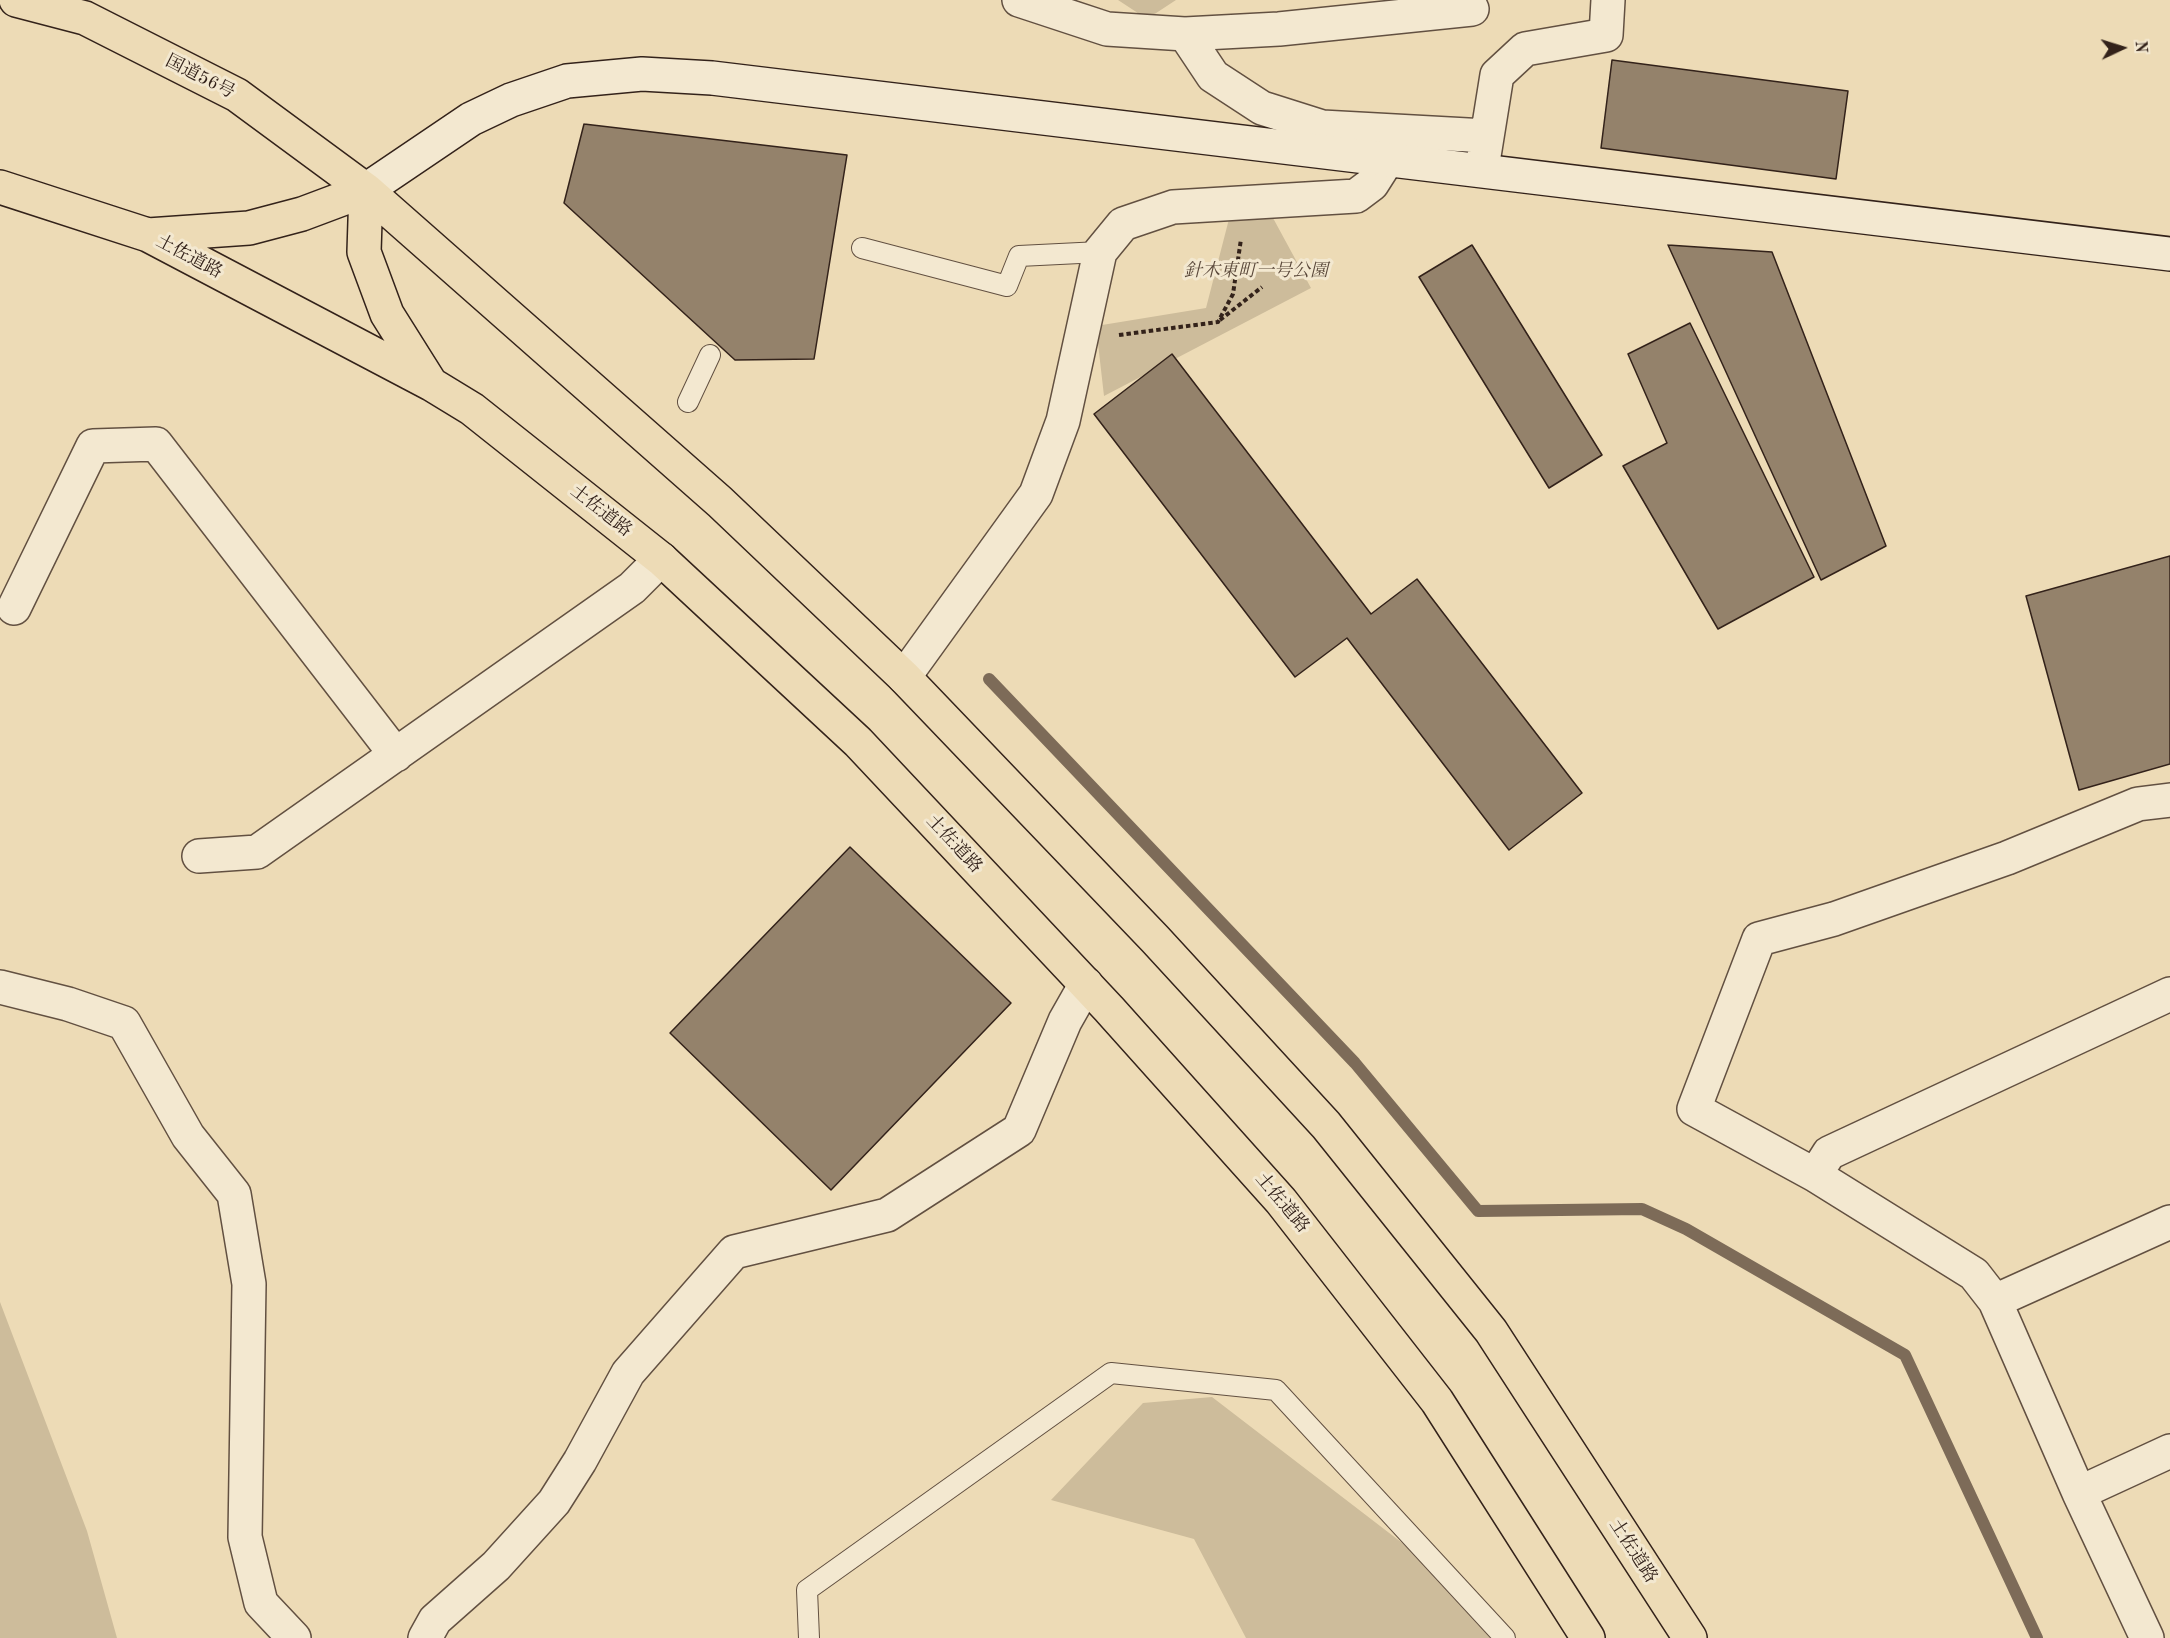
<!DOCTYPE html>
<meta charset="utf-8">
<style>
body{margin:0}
#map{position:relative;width:2170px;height:1638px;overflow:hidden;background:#eddbb6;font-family:"Old Standard TT",serif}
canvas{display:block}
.north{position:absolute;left:2092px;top:18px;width:60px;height:60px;-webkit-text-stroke:4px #f3e8d0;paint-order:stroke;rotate:86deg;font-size:16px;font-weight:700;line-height:24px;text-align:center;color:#33221a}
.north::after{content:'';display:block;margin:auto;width:21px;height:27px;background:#33221a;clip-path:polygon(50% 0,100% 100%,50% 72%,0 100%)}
</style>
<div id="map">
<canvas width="2170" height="1638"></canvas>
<div class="north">N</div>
</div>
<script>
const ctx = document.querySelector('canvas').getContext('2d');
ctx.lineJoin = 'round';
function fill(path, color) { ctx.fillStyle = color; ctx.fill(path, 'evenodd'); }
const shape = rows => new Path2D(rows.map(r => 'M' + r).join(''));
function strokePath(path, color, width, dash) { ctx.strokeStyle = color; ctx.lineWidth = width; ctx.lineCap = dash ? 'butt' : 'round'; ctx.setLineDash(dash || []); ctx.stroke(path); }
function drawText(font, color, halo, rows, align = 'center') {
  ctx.font = font + ' "Old Standard TT","Noto Serif JP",serif'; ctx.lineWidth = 6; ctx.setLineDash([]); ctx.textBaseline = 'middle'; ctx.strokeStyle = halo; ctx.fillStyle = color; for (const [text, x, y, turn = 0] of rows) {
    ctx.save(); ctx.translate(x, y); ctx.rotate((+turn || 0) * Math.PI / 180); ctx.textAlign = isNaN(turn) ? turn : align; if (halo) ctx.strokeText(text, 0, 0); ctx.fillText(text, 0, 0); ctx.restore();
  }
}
const green = shape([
 [1118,0,1176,0,1147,19],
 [1273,218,1311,288,1104,396,1096,326,1206,308,1229,219],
 [0,1302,87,1531,117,1638,0,1638],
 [1212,1397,1440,1572,1496,1638,1246,1638,1194,1539,1051,1500,1143,1403]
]);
const stream = shape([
 [989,679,1355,1063,1478,1211,1642,1209,1686,1229,1905,1355,2037,1638]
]);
const building = shape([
 [1612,60,1848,91,1836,179,1601,148,1612,60],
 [584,124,847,155,814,359,735,360,564,203,584,124],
 [1472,245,1602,455,1549,488,1419,277,1472,245],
 [1668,245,1772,252,1886,546,1821,580,1668,245],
 [1690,323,1814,577,1718,629,1623,466,1667,443,1628,354,1690,323],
 [1172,354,1371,614,1417,579,1582,793,1509,850,1347,638,1295,677,1094,414,1172,354],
 [2170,556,2170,764,2079,790,2026,596,2170,556],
 [850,847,1011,1003,831,1190,670,1033,850,847]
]);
const path = shape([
 [1220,320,1262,287],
 [1119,335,1218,322,1233,294,1241,239]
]);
const lane = shape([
 [862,248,1007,286,1019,256,1100,252],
 [688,402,710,355],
 [809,1638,807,1590,1111,1373,1276,1390,1505,1638]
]);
const street = shape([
 [1019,0,1107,29,1185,34,1213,76,1262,108,1322,127,1486,136],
 [1185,34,1279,29,1472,9],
 [1484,156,1497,75,1525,49,1606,35,1608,0],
 [14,608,93,446,156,444,396,755],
 [904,677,1036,494,1063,421,1100,252,1123,224,1173,207,1356,196,1372,184,1386,162],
 [199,856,257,852,632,588,661,559],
 [0,987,68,1004,124,1023,188,1136,234,1194,249,1284,245,1537,261,1603,294,1638],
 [1815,1175,1829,1153,2170,994],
 [1995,1301,2170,1222],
 [2079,1493,2170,1451],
 [425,1638,435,1620,496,1566,554,1502,580,1461,628,1373,734,1252,887,1215,1019,1130,1065,1021,1086,984],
 [2147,1638,2079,1493,1995,1301,1974,1274,1815,1175,1694,1109,1759,939,1834,919,2007,858,2138,804,2170,800]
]);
const secondary = shape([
 [366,190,471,119,511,100,567,81,642,74,712,78,2170,254]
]);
const highway = shape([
 [16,0,85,18,237,95,366,190,720,502,904,677,1155,939,1326,1125,1491,1331,1690,1638],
 [0,187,148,235,431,384,472,409,661,559,858,742,1109,1009,1281,1201,1437,1401,1588,1638],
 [366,190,364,252,387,314,431,384],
 [148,235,249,228,302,214,366,190]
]);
const streetNames = [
 ["国道56号",200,77,27],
 ["土佐道路",189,257,28],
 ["土佐道路",601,511,38],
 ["土佐道路",954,844,47],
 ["土佐道路",1282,1203,50],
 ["土佐道路",1633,1551,57]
];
const parkNames = [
 ["針木東町一号公園",1256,271]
];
fill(green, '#cdbc9b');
strokePath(stream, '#7d6b58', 12);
fill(building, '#94826b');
strokePath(building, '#33221a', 1.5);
strokePath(lane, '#625041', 22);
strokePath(street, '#625041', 36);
strokePath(secondary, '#33221a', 36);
strokePath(highway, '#33221a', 36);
strokePath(path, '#33221a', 4, [4.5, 3]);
strokePath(lane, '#f3e8d0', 20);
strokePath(street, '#f3e8d0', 33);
strokePath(secondary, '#f3e8d0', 33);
strokePath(highway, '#eddbb6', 33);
drawText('18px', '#33221a', '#f3e8d0', streetNames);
drawText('italic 18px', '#5a483a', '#f3e8d0', parkNames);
</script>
